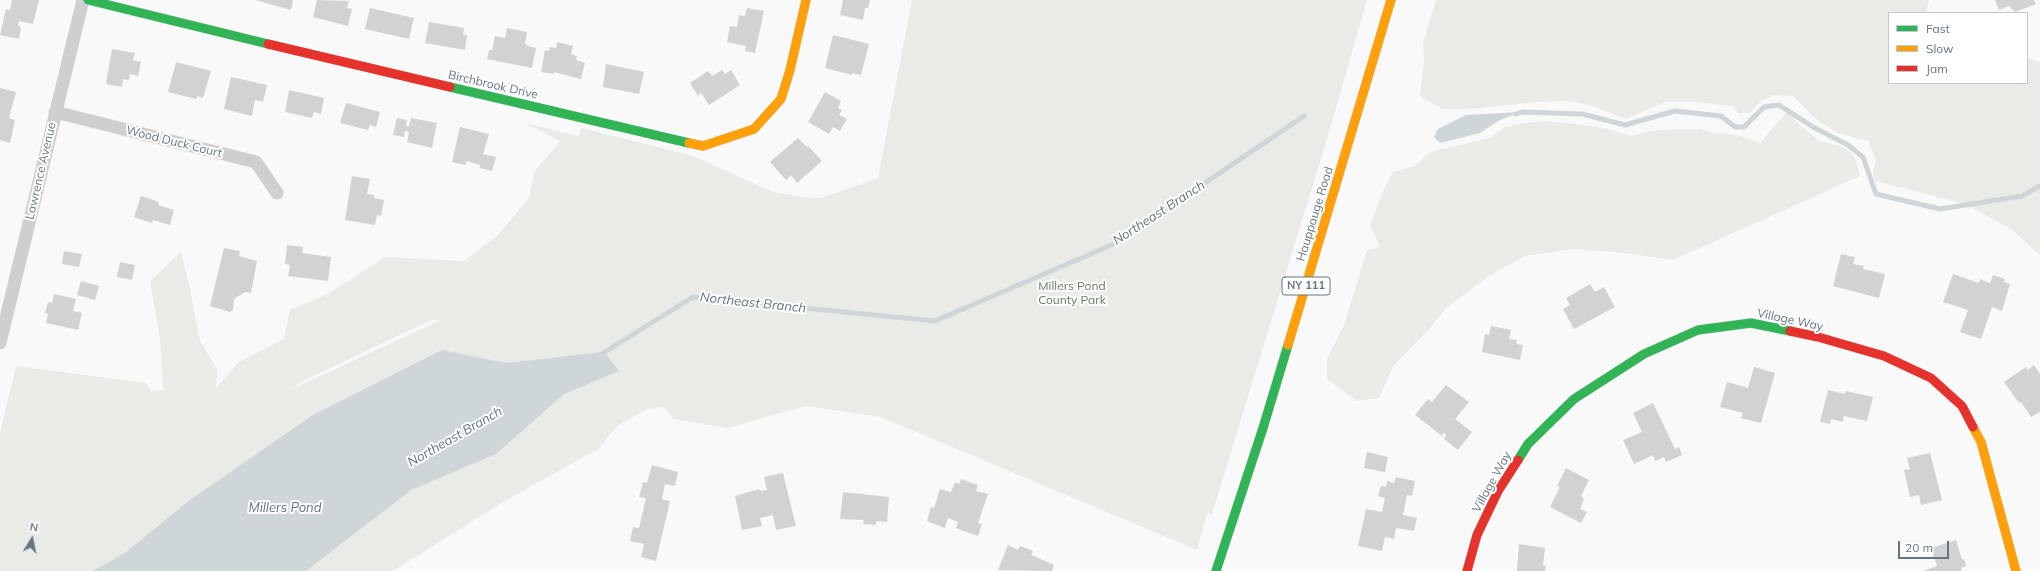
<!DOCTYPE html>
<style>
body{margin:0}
#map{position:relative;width:2040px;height:571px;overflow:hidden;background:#f9f9f9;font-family:Mulish,sans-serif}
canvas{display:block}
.legend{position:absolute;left:1888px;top:12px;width:140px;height:72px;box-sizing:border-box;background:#fff;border:1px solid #c1c8cd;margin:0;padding:5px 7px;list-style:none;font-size:12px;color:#657683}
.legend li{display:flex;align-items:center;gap:8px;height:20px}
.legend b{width:20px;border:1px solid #c1c8cd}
.north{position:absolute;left:12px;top:519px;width:40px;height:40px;-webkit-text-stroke:3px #fff;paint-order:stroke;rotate:10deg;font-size:11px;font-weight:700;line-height:16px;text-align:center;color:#657683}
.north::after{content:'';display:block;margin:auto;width:14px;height:18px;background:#657683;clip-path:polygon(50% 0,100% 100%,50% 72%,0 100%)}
.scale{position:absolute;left:1898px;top:541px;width:51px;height:18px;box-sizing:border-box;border:2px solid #657683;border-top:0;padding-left:5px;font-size:12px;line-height:14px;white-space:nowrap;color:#657683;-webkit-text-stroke:3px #fff;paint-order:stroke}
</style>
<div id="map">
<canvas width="2040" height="571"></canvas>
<ul class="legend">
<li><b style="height:5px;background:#30b455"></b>Fast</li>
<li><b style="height:5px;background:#ff9f0a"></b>Slow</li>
<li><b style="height:5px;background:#e5322d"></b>Jam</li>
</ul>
<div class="north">N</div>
<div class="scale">20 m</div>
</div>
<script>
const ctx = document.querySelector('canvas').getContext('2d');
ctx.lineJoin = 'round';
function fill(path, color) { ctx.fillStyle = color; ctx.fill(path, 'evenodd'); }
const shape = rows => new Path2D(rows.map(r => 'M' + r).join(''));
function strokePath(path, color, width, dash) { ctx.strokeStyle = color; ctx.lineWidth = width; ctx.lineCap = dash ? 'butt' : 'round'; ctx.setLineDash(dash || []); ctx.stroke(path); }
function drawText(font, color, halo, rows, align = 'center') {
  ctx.font = font + ' Mulish,sans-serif'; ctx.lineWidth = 4; ctx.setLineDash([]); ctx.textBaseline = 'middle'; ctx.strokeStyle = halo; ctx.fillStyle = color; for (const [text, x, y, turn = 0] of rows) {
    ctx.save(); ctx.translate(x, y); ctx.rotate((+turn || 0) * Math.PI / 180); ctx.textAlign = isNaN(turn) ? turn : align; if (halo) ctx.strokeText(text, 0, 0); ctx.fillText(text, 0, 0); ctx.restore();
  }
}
const green = shape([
 [912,0,1367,0,1327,139,1212,514,1207,513,1197,550,881,417,806,406,727,428,674,419,664,407,647,409,617,426,598,449,503,502,393,571,0,571,0,433,16,366,146,383,151,391,163,390,160,338,150,281,181,252,190,289,200,341,217,369,216,388,239,362,284,339,290,310,328,294,385,257,464,261,498,235,529,198,534,172,560,141,525,123,579,136,581,128,693,156,773,192,808,198,821,198,878,178],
 [431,320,441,320,290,390,303,381],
 [1436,0,1929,0,1926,13,1889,13,1889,83,2027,83,2027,58,2040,62,2040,255,2011,229,1965,204,1875,181,1873,174,1876,160,1868,141,1837,133,1815,118,1793,96,1774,95,1761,101,1750,113,1739,113,1732,106,1696,102,1665,102,1626,119,1593,106,1569,101,1537,102,1469,109,1442,109,1420,96,1424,61,1423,43],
 [1787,112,1803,128,1820,141,1840,146,1852,153,1857,163,1860,176,1673,260,1617,252,1572,249,1525,256,1487,277,1445,309,1430,328,1393,366,1379,398,1357,401,1327,379,1327,359,1344,325,1367,250,1380,247,1370,225,1384,189,1393,172,1415,166,1429,153,1438,150,1490,138,1505,127,1526,123,1546,121,1575,124,1604,128,1631,136,1656,130,1699,129,1713,133,1737,135,1760,143]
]);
const water = shape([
 [1522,112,1500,120,1480,133,1440,143,1434,137,1438,129,1466,115],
 [442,350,506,363,604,352,619,371,564,394,496,454,411,490,306,571,93,571,125,553,190,500,313,415]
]);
const stream = shape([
 [1516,114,1522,112,1582,114,1625,125,1675,111,1721,116,1735,127,1744,127,1764,107,1779,105,1813,127,1848,145,1863,157,1876,194,1940,209,2022,196,2040,186],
 [600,355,693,297,935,321,1116,243,1304,116]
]);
const building = shape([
 [12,0,39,0,33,24,19,21,18,25,21,28,19,39,0,35,6,9,10,10],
 [255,0,293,0,291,10],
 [317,0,349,1,347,8,352,9,348,26,313,17],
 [843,0,870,0,868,8,865,8,863,20,840,15],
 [1995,0,2034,0,2036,4,2015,12,2009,6,1999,10],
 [370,8,414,18,409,39,365,29],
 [747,8,764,11,755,53,745,51,746,46,727,42,730,26,737,27,739,15,745,16],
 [429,22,464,28,463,35,467,35,465,50,425,43],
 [507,28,527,32,525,43,528,46,536,48,532,68,487,59,489,50,492,50,495,36,505,38],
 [833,35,869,44,861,75,852,73,852,75,825,68],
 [557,42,573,46,571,54,577,56,576,60,585,63,581,79,554,72,554,74,541,72,545,50,549,51,550,47,556,48],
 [112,49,135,53,133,60,141,62,138,76,130,74,129,80,123,79,122,87,106,84],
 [176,62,211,71,203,98,197,96,196,99,168,92],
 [606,64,644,72,639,94,603,87],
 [722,70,725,74,731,70,740,85,709,105,701,93,698,96,690,83,708,71,712,76],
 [231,77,267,85,263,102,255,100,252,116,224,109],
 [0,88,16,92,9,118,15,120,10,143,0,140],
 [289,90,324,98,321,114,314,112,312,118,285,112],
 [825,92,841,101,838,108,842,110,839,115,847,119,840,131,833,127,829,134,808,122],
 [346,103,380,112,376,127,370,125,368,130,340,123],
 [397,118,407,120,406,126,409,126,411,118,437,123,432,148,407,142,409,132,405,131,404,137,393,135],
 [460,127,489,134,483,154,496,157,492,171,480,168,480,165,467,161,465,165,452,162],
 [798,138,807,147,808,146,822,161,797,183,791,175,786,180,770,162],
 [352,176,370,179,367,194,374,195,374,198,384,200,381,216,377,215,375,225,345,220],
 [141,196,159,202,158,205,174,210,170,225,153,220,152,223,134,217],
 [287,245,303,247,302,253,331,257,328,281,288,276,290,265,285,264],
 [224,248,240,251,239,256,257,261,251,293,245,292,234,299,233,310,230,312,210,306],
 [64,251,82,254,79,267,62,264],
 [1841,254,1855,257,1853,264,1864,266,1863,269,1885,274,1879,298,1833,286],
 [120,262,135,265,132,280,117,277],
 [1953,274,1979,283,1980,279,1990,283,1993,275,2005,279,2004,282,2010,284,2002,311,1992,307,1981,339,1960,332,1968,310,1943,302],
 [81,281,99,286,95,300,77,295],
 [1590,284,1595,292,1604,287,1615,307,1574,329,1563,309,1570,305,1566,298],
 [54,294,76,299,73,311,82,313,78,330,46,323,48,314,45,313,48,302,52,303],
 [1491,326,1511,330,1509,339,1517,340,1516,344,1523,345,1520,360,1482,352,1485,334,1489,335],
 [2034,365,2040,374,2040,412,2031,417,2021,402,2019,403,2004,382,2026,367,2027,370],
 [1754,367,1775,373,1761,423,1741,418,1743,413,1720,407,1727,382,1748,388],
 [1446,385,1469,402,1455,419,1472,432,1458,450,1444,439,1446,435,1443,433,1442,436,1415,415,1428,399,1432,402],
 [1828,390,1845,394,1846,391,1873,397,1867,421,1844,416,1843,422,1831,419,1830,424,1820,422],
 [1653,403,1675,449,1679,447,1682,455,1666,462,1664,457,1655,461,1653,455,1634,464,1623,440,1642,432,1633,413],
 [1367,452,1388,457,1385,472,1364,468],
 [1930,453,1942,500,1921,505,1919,495,1910,497,1904,470,1910,469,1907,458],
 [652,465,678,472,675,486,665,484,662,499,670,501,656,561,641,557,644,544,630,541,633,527,639,528,646,498,639,497,643,482,647,483],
 [1566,468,1589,480,1581,496,1584,499,1580,509,1587,512,1581,523,1550,507,1560,487,1557,486],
 [783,473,796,526,776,530,773,515,760,518,762,526,742,530,735,496,759,489,760,491,767,490,764,477],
 [1396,477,1415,481,1412,496,1407,495,1403,515,1417,518,1414,531,1396,528,1394,539,1385,537,1382,551,1358,546,1366,509,1382,512,1385,498,1378,496,1381,486,1386,487,1387,481,1394,483],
 [961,479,978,485,976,491,988,494,978,523,982,524,978,536,956,528,958,522,948,518,945,528,927,521,931,507,934,508,940,489,951,492,955,482,959,484],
 [843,492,889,497,887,522,876,521,876,525,863,524,864,520,840,519],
 [1956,540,1962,560,1964,559,1966,566,1961,568,1962,571,1923,571,1937,566,1931,548],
 [1519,544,1545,548,1543,565,1546,566,1545,571,1517,571],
 [1008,545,1018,550,1020,546,1033,551,1031,555,1054,565,1052,571,998,570]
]);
const street = shape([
 [55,112,256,162,277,193],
 [0,343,83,0]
]);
const fast = shape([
 [88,0,268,44],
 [450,87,689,143],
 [1518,460,1528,444,1574,399,1644,354,1698,330,1751,323,1790,331],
 [1216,571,1263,428,1288,345]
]);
const slow = shape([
 [689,143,703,146,754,129,781,99,790,70,806,0],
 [1288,345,1391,0],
 [1973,427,1981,442,2016,571]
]);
const jam = shape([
 [268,44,450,87],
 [1790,331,1818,337,1884,356,1931,378,1962,406,1973,427],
 [1467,571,1477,535,1498,491,1518,460]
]);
const shields = [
 [1306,286,48]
];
const shieldNames = [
 ["NY 111",1306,286]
];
const streetNames = [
 ["Birchbrook Drive",493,85,13],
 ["Wood Duck Court",174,142,14],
 ["Lawrence Avenue",41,171,-77],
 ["Hauppauge Road",1315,214,-73],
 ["Village Way",1790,320,12],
 ["Village Way",1492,482,-61]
];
const parkNames = [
 ["Millers Pond",1072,286],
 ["County Park",1072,300]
];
const waterNames = [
 ["Northeast Branch",1159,213,-33],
 ["Northeast Branch",753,303,6],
 ["Northeast Branch",455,437,-30],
 ["Millers Pond",285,508]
];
fill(green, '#e8ebe6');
fill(water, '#ced6d9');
strokePath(stream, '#ced6d9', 5);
fill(building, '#d0d2d3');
strokePath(fast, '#d5d6d7', 10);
strokePath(slow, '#d5d6d7', 10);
strokePath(jam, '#d5d6d7', 10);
strokePath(street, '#cecfd0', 13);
strokePath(fast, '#30b455', 9);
strokePath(slow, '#ff9f0a', 9);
strokePath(jam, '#e5322d', 9);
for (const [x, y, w] of shields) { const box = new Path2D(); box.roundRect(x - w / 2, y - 9, w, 18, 3); ctx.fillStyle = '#fff'; ctx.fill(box); strokePath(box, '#657683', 1); }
drawText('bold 11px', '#657683', null, shieldNames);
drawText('12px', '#657683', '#fff', streetNames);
drawText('12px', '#687a64', '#fff', parkNames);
drawText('italic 13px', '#60757c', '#fff', waterNames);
</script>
